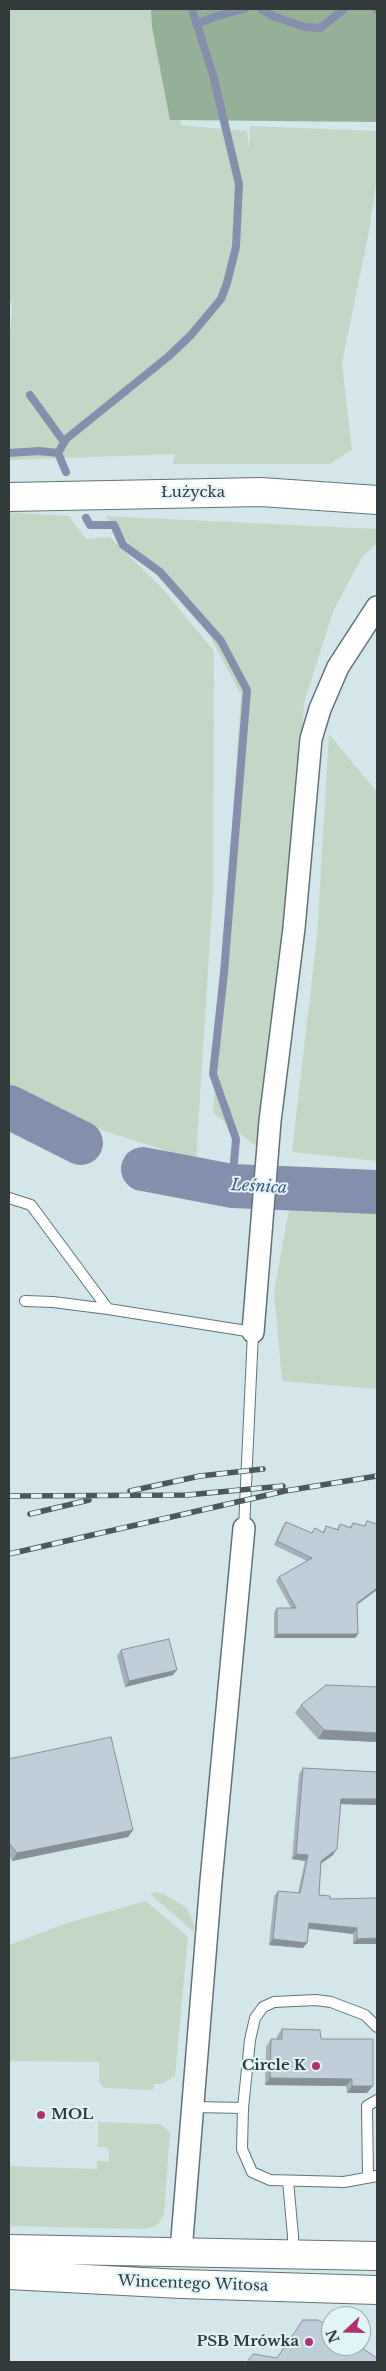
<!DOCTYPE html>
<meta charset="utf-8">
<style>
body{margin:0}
#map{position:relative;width:386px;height:2371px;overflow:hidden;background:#d3e7eb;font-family:"Libre Baskerville",serif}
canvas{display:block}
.frame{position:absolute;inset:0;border:10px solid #323a3b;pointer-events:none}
.north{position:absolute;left:321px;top:2306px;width:50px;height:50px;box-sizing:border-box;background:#e0f5f8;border:1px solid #9aaaac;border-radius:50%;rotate:249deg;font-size:14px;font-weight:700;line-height:20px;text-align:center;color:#323a3b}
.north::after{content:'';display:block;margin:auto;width:18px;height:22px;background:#b52d6f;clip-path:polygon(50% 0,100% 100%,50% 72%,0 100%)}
</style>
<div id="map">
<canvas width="386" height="2371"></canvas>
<div class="frame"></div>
<div class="north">N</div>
</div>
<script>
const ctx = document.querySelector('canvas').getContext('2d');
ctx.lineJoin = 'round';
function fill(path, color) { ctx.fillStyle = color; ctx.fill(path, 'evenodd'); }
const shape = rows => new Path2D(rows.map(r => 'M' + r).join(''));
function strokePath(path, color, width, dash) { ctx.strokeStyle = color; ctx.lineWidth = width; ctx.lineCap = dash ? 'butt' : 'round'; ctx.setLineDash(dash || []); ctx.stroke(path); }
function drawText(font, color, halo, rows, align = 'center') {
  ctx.font = font + ' "Libre Baskerville",serif'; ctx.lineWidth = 4; ctx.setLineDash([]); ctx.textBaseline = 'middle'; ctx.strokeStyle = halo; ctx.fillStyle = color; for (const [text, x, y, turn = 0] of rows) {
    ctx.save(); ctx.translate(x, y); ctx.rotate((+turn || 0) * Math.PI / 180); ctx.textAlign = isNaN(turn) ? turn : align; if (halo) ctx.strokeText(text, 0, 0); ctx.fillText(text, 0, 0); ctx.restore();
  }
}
const green = shape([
 [9,9,162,9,181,125,247,131,249,148,250,126,377,131,377,177,368,236,342,363,352,450,330,464,173,464,175,454,9,460,9,345,12,309,9,292],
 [9,512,69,516,86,539,110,537,163,589,214,651,213,892,196,1160,70,1120,9,1088],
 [105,516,377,529,377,543,362,557,334,609,304,703,297,825,260,1149,213,1113,241,695,210,636],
 [329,734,377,792,377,1161,292,1152,317,936],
 [290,1204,377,1212,377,1389,282,1381,274,1292],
 [156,1892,164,1894,187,1908,194,1924,194,1932,150,1894],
 [146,1901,188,1937,175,2076,161,2084,154,2084,153,2090,104,2088,99,2082,99,2062,9,2061,9,1945,67,1923],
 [98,2122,160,2124,170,2132,164,2214,160,2222,153,2227,142,2229,9,2226,9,2166,97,2169,97,2161,109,2161,109,2150,106,2147,98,2147]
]);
const forest = shape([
 [151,9,377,9,377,122,170,120,152,27]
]);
const stream = shape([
 [261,9,275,17,305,27,320,28,344,9],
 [376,9,377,10],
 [196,24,217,16,244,9],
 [30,395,64,442],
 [9,453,39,451,58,453],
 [66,472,58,453,66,439,169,356,191,335,221,299,227,283,236,247,239,184,213,75,192,9],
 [86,518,90,525,114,525,123,545,160,572,221,641,247,690,224,973,213,1074,236,1139,232,1186]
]);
const river = shape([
 [9,1107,81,1143],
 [143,1169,232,1186,377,1192]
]);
const lane = shape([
 [9,1198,31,1205,108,1309,253,1332,244,1528],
 [25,1301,53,1302,108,1309],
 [377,2027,365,2015,331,2002,316,2000,274,2002,263,2007,255,2018,250,2040,243,2108,242,2149,252,2172,270,2180,344,2182,377,2176],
 [194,2107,243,2108],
 [368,2177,367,2106,377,2100],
 [288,2181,293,2236,293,2252]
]);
const street = shape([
 [253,1332,270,1121,294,928,311,739,320,709,338,667,377,607],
 [181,2251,211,1881,244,1528]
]);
const secondary = shape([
 [9,497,261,492,377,500]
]);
const primary = shape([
 [9,2249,377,2256],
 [9,2275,181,2284,377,2290]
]);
const rail = shape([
 [130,1491,200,1476,263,1469],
 [9,1496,187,1495,283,1486],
 [30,1514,89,1500],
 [9,1554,285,1491,377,1476]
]);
const wall = shape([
 [367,1521,357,1605,358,1634,355,1638,274,1638,274,1612,277,1608,291,1608,276,1581,279,1577,307,1561,274,1545,283,1526,286,1522,311,1533,315,1528,323,1532,326,1526,337,1529,340,1524,350,1527,353,1523,364,1526],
 [121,1650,173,1675,125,1687,117,1656],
 [377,1687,377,1742,318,1739,295,1713,301,1705],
 [9,1759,133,1830,128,1837,12,1861,9,1856],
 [303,1768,377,1772,377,1805,340,1804,333,1855,321,1864,319,1895,330,1899,377,1944,353,1944,353,1934,309,1929,307,1943,303,1948,269,1945,274,1896,278,1891,298,1893,305,1861,292,1859,299,1774],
 [282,2029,321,2039,367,2093,347,2093,346,2086,265,2085,266,2047,271,2039,277,2039,277,2036]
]);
const shadedWall = shape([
 [377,1588,377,1590,354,1607,357,1603],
 [277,1634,358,1634,355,1638,274,1638],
 [177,1670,173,1675,125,1687,129,1681],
 [324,1730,377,1733,377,1742,318,1739],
 [341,1799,377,1799,377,1805,337,1804],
 [133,1830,128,1837,12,1861,17,1853],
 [337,1849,333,1855,317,1866,321,1861],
 [296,1854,308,1855,305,1861,292,1859],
 [309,1923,357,1928,353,1934,306,1928],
 [377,1938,377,1944,353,1944,357,1939],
 [273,1939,307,1943,303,1948,269,1945],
 [270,2078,352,2079,346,2086,265,2085],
 [352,2086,373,2086,367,2093,347,2093]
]);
const building = shape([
 [367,1521,377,1524,377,1588,357,1603,358,1634,277,1634,277,1608,296,1608,279,1577,312,1558,277,1541,286,1522,312,1533,315,1528,324,1533,326,1526,338,1530,340,1524,351,1528,353,1523,365,1526,367,1521],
 [169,1639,177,1670,129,1681,121,1650,169,1639],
 [326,1685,377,1687,377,1733,324,1730,301,1705,326,1685],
 [111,1737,133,1830,17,1853,9,1843,9,1759,111,1737],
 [303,1768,377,1772,377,1799,341,1799,337,1849,321,1861,319,1895,330,1896,330,1899,377,1898,377,1938,357,1939,357,1928,309,1923,307,1943,273,1939,278,1891,300,1893,308,1855,296,1854,303,1768],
 [282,2029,320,2030,321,2039,373,2039,373,2086,352,2086,352,2079,270,2078,271,2039,282,2039,282,2029],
 [303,2320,318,2320,331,2328,331,2346,359,2346,377,2358,377,2362,247,2362,253,2354,277,2358,303,2320]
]);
const markers = [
 [316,2066,5,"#b52d6f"],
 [41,2115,5,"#b52d6f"],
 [309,2342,5,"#b52d6f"]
];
const streetNames = [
 ["Łużycka",193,493],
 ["Wincentego Witosa",193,2284,2]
];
const poiNames = [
 ["Circle K",306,2066],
 ["MOL",51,2115,"left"],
 ["PSB Mrówka",299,2342]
];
const waterNames = [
 ["Leśnica",259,1187,3]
];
fill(green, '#c3d7c6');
fill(forest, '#94b098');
strokePath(stream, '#838fac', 8);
strokePath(river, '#838fac', 44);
strokePath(lane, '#617376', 12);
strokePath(street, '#617376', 24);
strokePath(secondary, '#617376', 30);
strokePath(primary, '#617376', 30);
strokePath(lane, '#fff', 10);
strokePath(street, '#fff', 21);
strokePath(secondary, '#fff', 28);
strokePath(primary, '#fff', 28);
strokePath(rail, '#4e585a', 5.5);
strokePath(rail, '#e0f5f8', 4, [11]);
fill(wall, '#a4b1bb');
fill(shadedWall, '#869098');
fill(building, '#bfced9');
strokePath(building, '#869098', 1);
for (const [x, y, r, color] of markers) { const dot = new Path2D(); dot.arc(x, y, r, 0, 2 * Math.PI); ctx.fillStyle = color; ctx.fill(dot); strokePath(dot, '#e0f5f8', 2); }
drawText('15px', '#323a3b', '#e0f5f8', streetNames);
drawText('bold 15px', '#323a3b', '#e0f5f8', poiNames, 'right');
drawText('italic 16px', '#445582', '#e0f5f8', waterNames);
</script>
